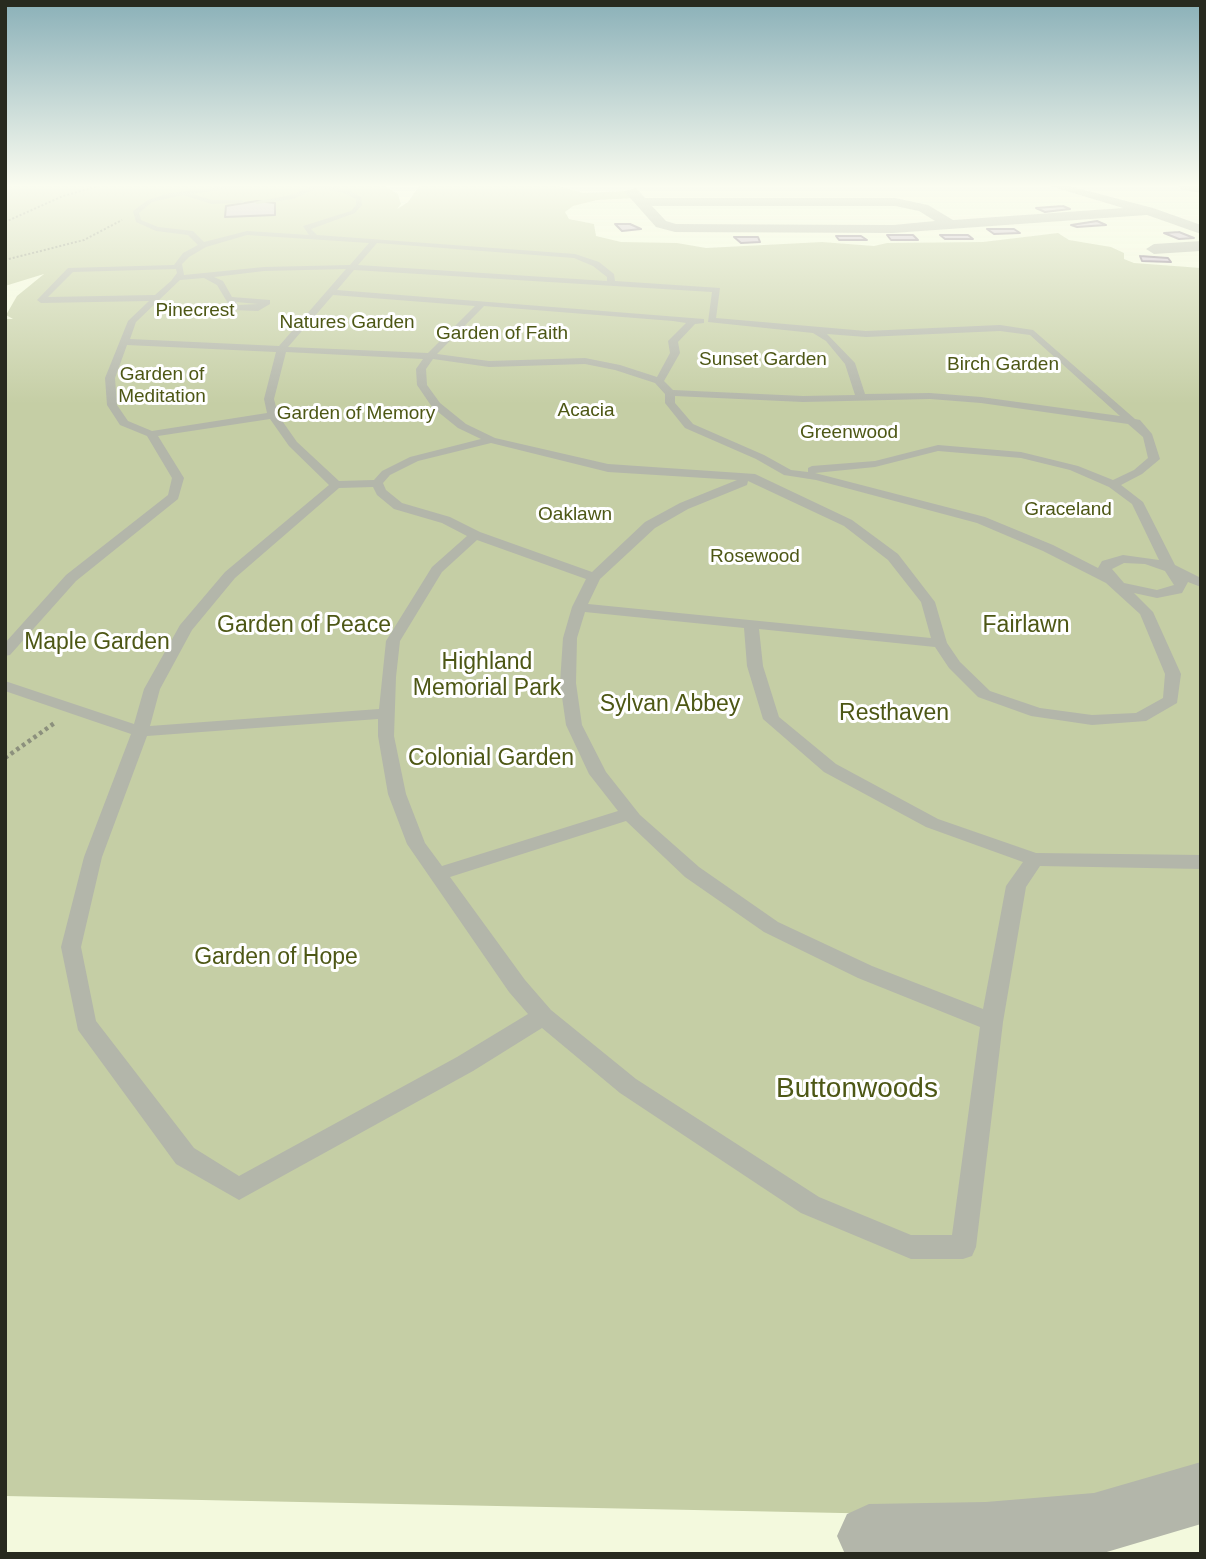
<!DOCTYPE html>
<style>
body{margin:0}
#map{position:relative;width:1206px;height:1559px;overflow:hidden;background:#f3f9dd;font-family:Arial,sans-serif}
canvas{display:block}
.frame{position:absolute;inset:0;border:7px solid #282a1f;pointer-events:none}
</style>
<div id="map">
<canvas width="1206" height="1559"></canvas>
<div class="frame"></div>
</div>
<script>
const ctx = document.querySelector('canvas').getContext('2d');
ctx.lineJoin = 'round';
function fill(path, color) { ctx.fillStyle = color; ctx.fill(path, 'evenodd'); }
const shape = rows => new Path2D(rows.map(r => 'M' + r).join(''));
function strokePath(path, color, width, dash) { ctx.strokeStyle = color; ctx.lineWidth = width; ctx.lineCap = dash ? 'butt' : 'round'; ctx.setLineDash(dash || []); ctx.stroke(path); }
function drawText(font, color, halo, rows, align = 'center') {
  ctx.font = font + ' Arial,sans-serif'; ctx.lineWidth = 6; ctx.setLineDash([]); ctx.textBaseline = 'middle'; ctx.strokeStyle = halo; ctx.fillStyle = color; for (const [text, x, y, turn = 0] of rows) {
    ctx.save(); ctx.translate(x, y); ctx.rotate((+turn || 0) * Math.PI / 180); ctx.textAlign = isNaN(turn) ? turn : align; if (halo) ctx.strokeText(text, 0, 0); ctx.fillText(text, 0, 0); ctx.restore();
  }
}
const green = shape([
 [5,186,385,186,398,194,401,204,397,209,408,202,419,186,558,186,584,193,627,191,635,198,597,200,573,206,565,212,569,219,594,224,596,236,621,242,677,243,706,248,822,242,874,246,887,243,983,242,1058,233,1069,240,1111,247,1124,253,1124,259,1134,263,1201,268,1201,1509,940,1515,5,1496,5,319,13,319,6,315,17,296,44,274,5,286]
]);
const building = shape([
 [257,201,275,203,275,215,225,217,226,206,257,201],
 [1063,206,1070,209,1045,212,1036,208,1063,206],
 [1097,221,1106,225,1077,227,1071,225,1097,221],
 [615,224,630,224,641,229,622,231,615,224],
 [987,229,1014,229,1020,233,994,234,987,229],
 [1179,232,1194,238,1179,239,1164,233,1179,232],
 [887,235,913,235,918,240,891,240,887,235],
 [940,235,968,235,973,239,945,239,940,235],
 [836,236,861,236,867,240,839,240,836,236],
 [734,237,758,237,760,242,741,243,734,237],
 [1140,256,1168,258,1171,262,1142,261,1140,256]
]);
const pathFar1 = shape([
 [5,222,63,196,99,186],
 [5,260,84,240,122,220]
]);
const path = shape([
 [5,758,56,722]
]);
const service = shape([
 [232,186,248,186,192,194,212,200,242,200,244,203,212,204,183,195,152,202,139,213,141,220,158,227,193,231,204,242,247,231,309,235,303,226,351,211,356,205,356,199,344,193,318,188,293,199,257,204,254,202,291,195,313,186,325,186,348,190,361,197,362,205,355,213,311,229,317,235,575,254,599,262,614,274,615,281,720,288,716,318,866,331,1000,325,1033,330,1135,419,1140,420,1152,434,1160,459,1142,474,1121,485,1143,502,1175,565,1201,578,1201,587,1188,582,1182,593,1157,598,1134,593,1153,612,1181,674,1177,703,1146,721,1092,725,1031,716,978,697,949,668,935,647,759,629,763,666,779,717,836,764,938,819,1036,853,1201,855,1201,869,1040,866,1026,887,1003,1022,976,1247,972,1256,963,1259,911,1259,801,1213,620,1093,542,1028,473,1071,239,1200,176,1164,78,1030,61,947,84,857,131,734,5,691,5,681,134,724,144,689,180,625,225,572,329,485,289,446,270,419,158,436,184,478,178,499,76,581,10,655,5,656,5,643,66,575,168,495,172,478,147,436,120,425,107,405,105,378,128,321,149,301,41,303,37,300,68,268,174,265,183,253,198,245,188,235,156,231,136,222,133,211,148,200,170,193,232,186],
 [247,235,369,243,350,265,264,267,184,275,182,264,189,257,206,247,247,235],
 [377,243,574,258,593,266,607,277,607,281,358,265,377,243],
 [176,269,177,273,171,281,155,295,48,297,73,272,176,269],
 [346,269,279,346,130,339,136,322,180,280,204,278,217,285,232,310,258,311,270,304,270,300,232,297,223,281,214,277,264,271,346,269],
 [354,270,712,292,708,322,813,333,826,341,845,364,855,395,803,396,673,390,664,381,680,353,678,342,695,324,704,323,704,319,337,290,354,270],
 [333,295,475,306,428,353,288,347,333,295],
 [236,302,258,304,238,305,236,302],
 [484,306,673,321,686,323,668,341,670,353,657,377,620,365,585,358,489,361,437,354,484,306],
 [1000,331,1030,335,1120,416,981,397,930,393,865,394,855,363,827,334,866,337,1000,331],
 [127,345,276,352,264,399,267,413,152,431,128,421,117,405,115,378,127,345],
 [286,352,423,359,416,369,417,385,432,407,458,428,481,439,410,457,382,471,374,480,339,481,297,442,278,415,274,399,286,352],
 [433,359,489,367,585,364,615,370,655,383,665,394,665,403,685,428,756,459,784,475,816,480,977,523,1043,551,1106,583,1140,614,1165,674,1163,698,1136,713,1092,715,1040,708,990,691,960,662,947,643,935,602,898,554,852,520,755,474,608,464,495,438,466,424,440,403,427,385,426,369,433,359],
 [675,396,803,402,930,399,981,403,1128,424,1143,437,1148,458,1134,470,1113,480,1078,466,1021,452,938,445,875,461,812,466,808,468,808,472,791,470,764,455,693,424,675,403,675,396],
 [491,443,608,472,737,480,680,503,645,522,592,572,480,532,450,517,402,503,386,490,383,483,390,475,418,461,491,443],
 [938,451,1021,458,1070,470,1109,487,1132,504,1159,560,1123,555,1102,561,1098,568,1053,545,985,517,815,473,875,467,938,451],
 [748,481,844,526,888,560,921,602,931,638,588,604,600,579,655,528,688,509,747,485,748,481],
 [373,487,377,495,394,509,442,523,467,536,432,567,386,641,379,709,150,726,160,689,192,630,235,578,339,488,373,487],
 [477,540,586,579,572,607,563,638,560,683,566,725,589,774,618,811,442,866,425,843,406,794,394,736,396,677,400,641,442,572,477,540],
 [1124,563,1145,564,1165,571,1174,585,1157,590,1124,583,1112,569,1124,563],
 [585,612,744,628,747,666,763,719,824,772,926,827,1023,862,1006,886,983,1009,872,966,778,922,699,867,640,815,606,772,582,725,576,683,577,638,585,612],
 [378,719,378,736,388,794,407,844,509,992,528,1014,457,1057,239,1176,194,1148,96,1021,81,947,102,857,147,736,378,719],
 [626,821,685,877,764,932,858,978,980,1027,952,1235,911,1235,819,1197,636,1079,551,1010,525,980,450,877,626,821]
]);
const minor = shape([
 [1050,186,1069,186,1153,208,1201,225,1201,234,1147,215,893,233,675,232,656,227,624,191,636,188,645,198,895,198,928,205,953,220,1123,208,1050,186],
 [652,206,895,206,919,211,935,221,893,225,676,224,666,221,652,206],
 [1179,186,1201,186,1201,193,1180,189,1179,186],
 [1201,241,1201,251,1154,254,1146,249,1154,244,1201,241],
 [1201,1462,1201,1524,1100,1554,845,1554,837,1536,847,1514,869,1504,986,1502,1094,1493,1201,1462]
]);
const farParknames = [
 ["Pinecrest",195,311],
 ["Natures Garden",347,323],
 ["Garden of Faith",502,334],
 ["Sunset Garden",763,360],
 ["Birch Garden",1003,365],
 ["Garden of",162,375],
 ["Meditation",162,397],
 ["Acacia",586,411],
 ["Garden of Memory",356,414],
 ["Greenwood",849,433],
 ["Graceland",1068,510],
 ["Oaklawn",575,515],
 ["Rosewood",755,557]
];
const parkNames = [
 ["Garden of Peace",304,626],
 ["Fairlawn",1026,626],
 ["Maple Garden",97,643],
 ["Highland",487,663],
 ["Memorial Park",487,689],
 ["Sylvan Abbey",670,705],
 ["Resthaven",894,714],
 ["Colonial Garden",491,759],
 ["Garden of Hope",276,958]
];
const nearParknames = [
 ["Buttonwoods",857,1089]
];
fill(green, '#c5cea5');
fill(building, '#c8b8d0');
strokePath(building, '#7f7086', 2);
strokePath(pathFar1, '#8c907d', 2, [2, 2]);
strokePath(path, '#8c907d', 4.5, [3.5, 3.5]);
fill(service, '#b3b6aa');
fill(minor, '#b3b6aa');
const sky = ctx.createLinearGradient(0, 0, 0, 404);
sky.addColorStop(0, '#8ab0b8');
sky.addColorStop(0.46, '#fafcf0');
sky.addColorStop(1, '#fafcf000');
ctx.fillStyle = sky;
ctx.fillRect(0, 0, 1206, 404);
drawText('19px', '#4d5715', '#fff', farParknames);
drawText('23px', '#4d5715', '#fff', parkNames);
drawText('28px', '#4d5715', '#fff', nearParknames);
</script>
